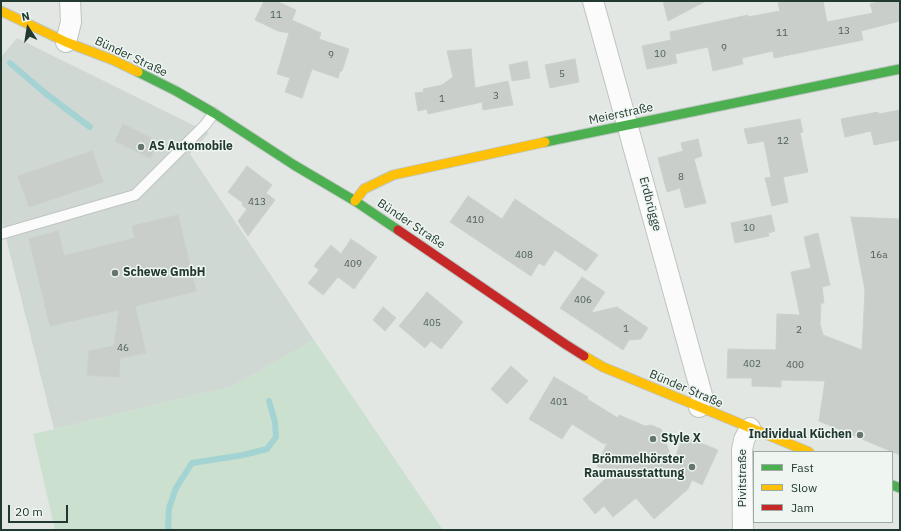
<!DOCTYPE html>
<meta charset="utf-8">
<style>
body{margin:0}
#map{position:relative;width:901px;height:531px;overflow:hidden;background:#e2e7e4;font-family:"IBM Plex Sans",sans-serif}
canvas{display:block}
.frame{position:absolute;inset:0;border:2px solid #213930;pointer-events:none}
.legend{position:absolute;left:753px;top:451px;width:140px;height:72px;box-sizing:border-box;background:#eff6f2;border:1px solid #9daaa4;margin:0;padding:5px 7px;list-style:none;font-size:12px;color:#213930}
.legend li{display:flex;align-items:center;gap:8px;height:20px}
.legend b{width:20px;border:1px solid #9daaa4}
.north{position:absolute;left:8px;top:8px;width:40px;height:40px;-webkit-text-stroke:3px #eff6f2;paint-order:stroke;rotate:348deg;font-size:11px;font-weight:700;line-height:16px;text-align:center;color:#213930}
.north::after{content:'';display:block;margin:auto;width:14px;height:18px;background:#213930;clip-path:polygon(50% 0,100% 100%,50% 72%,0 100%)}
.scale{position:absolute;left:8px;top:505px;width:60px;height:18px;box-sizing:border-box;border:2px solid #213930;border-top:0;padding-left:5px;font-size:12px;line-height:14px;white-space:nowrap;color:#213930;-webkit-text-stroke:3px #eff6f2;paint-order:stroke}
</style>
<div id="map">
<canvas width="901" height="531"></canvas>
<div class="frame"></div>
<ul class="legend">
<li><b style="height:5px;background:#4caf50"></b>Fast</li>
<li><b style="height:5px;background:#ffc107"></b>Slow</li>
<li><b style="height:5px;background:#c62828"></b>Jam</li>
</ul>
<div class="north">N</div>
<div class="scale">20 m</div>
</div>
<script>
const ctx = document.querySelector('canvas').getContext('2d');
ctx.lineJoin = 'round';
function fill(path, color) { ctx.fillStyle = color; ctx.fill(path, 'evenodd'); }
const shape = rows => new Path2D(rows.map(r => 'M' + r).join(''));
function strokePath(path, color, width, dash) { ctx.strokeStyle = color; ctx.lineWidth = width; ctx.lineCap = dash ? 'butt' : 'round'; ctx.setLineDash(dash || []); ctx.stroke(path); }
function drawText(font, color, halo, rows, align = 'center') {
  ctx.font = font + ' "IBM Plex Sans",sans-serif'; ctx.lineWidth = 3; ctx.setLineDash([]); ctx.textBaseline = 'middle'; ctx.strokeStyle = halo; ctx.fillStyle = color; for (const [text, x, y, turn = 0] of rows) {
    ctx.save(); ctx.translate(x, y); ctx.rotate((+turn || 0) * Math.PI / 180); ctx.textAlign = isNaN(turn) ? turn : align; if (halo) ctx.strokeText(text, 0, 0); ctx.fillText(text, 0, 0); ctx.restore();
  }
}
const built = shape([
 [17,38,209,133,190,154,314,340,231,387,54,429,1,218,1,57]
]);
const green = shape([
 [314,340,443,530,55,530,33,434,231,387]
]);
const stream = shape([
 [10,63,45,93,90,127],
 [170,530,168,528,169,508,176,488,192,463,243,455,267,449,276,437,275,422,269,401]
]);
const building = shape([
 [264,1,276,1,296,10,292,20,321,33,319,39,349,49,342,71,340,71,338,78,312,69,302,98,285,92,290,78,277,74,289,33,278,31,255,20,264,1],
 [663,1,706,1,668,21,663,1],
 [787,1,823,1,827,22,873,13,870,4,882,1,900,1,900,21,861,31,863,40,774,58,773,51,742,58,743,64,713,71,708,47,675,54,677,63,647,69,642,46,671,40,670,32,748,15,748,17,780,11,778,3,787,1],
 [471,49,475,88,508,81,513,105,483,110,482,102,428,114,427,109,418,111,415,93,424,92,423,89,442,85,453,77,447,51,471,49],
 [575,59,579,82,550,88,545,65,575,59],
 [527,61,530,78,512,81,509,65,527,61],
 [900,110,900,140,874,145,871,131,845,137,841,119,878,112,879,114,900,110],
 [800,119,803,132,800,133,808,172,783,177,788,202,772,206,765,178,771,177,764,141,748,144,744,129,800,119],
 [123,124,159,142,150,158,115,141,123,124],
 [698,139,702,156,694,159,706,203,685,208,680,188,667,192,658,158,683,151,681,143,698,139],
 [92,151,103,182,29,207,18,176,92,151],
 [247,166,272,185,266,193,275,200,248,236,238,221,247,209,242,205,243,203,228,192,247,166],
 [468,196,502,219,515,199,598,255,586,271,555,250,544,266,539,263,531,276,450,222,468,196],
 [178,215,196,291,135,306,146,353,120,358,119,377,87,375,89,351,114,346,119,310,50,326,29,239,58,231,64,256,135,238,132,226,178,215],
 [771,215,775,231,768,233,769,236,735,243,731,223,771,215],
 [851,217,900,219,900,455,819,421,825,381,781,380,781,387,752,386,752,378,727,378,728,349,776,350,777,314,800,315,791,272,811,268,804,237,818,233,830,285,822,287,824,303,821,303,820,324,823,335,862,350,865,290,851,217],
 [351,239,377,257,354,289,338,277,323,295,308,283,319,270,314,266,331,245,341,254,351,239],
 [582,277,605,292,591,313,617,307,648,328,641,339,629,340,623,350,560,308,582,277],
 [427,292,463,322,441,349,431,341,425,348,399,326,427,292],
 [383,307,396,318,385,331,373,320,383,307],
 [511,366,528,381,507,404,491,389,511,366],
 [554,377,588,397,587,399,618,418,619,415,645,426,651,425,661,429,673,463,683,436,718,450,702,485,692,480,688,489,654,519,636,498,613,517,604,506,595,514,583,499,612,473,597,466,607,443,604,444,572,424,562,439,529,419,554,377]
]);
const lane = shape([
 [1,234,135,195,205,125,214,113]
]);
const street = shape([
 [593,1,702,395,699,407],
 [66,42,71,22,70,1],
 [743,530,742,450,744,440,750,428]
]);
const fast = shape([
 [138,72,176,91,214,113,294,165,355,201,398,230],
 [545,142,900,69],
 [892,485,900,488]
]);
const slow = shape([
 [1,11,66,42,113,60,138,72],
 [355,201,364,189,393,175,545,142],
 [584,356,603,367,809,452]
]);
const jam = shape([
 [398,230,565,344,584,356]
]);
const markers = [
 [141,147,4,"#65766f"],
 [115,273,4,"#65766f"],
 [860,435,4,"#65766f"],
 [653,439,4,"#65766f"],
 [692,467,4,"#65766f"]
];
const numberNames = [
 ["11",276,15],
 ["13",844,31],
 ["11",782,33],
 ["9",724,48],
 ["10",660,54],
 ["9",331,55],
 ["5",562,74],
 ["3",496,96],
 ["1",442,99],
 ["12",783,141],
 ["8",681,177],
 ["413",257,202],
 ["410",475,220],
 ["10",749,228],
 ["408",524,255],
 ["16a",879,255],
 ["409",353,264],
 ["406",583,300],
 ["405",432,323],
 ["1",626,329],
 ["2",799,330],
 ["46",123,348],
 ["402",752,364],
 ["400",795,365],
 ["401",559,402]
];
const streetNames = [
 ["Bünder Straße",131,57,25],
 ["Meierstraße",621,114,-12],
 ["Erdbrügge",650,204,75],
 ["Bünder Straße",411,224,34],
 ["Bünder Straße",686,389,23],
 ["Pivitstraße",743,478,-90]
];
const poiNames = [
 ["AS Automobile",149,147],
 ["Schewe GmbH",123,273],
 ["Individual Küchen",852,435,"right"],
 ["Style X",661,439],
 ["Brömmelhörster",684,460,"right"],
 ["Raumausstattung",684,474,"right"]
];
fill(built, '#cfd8d3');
fill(green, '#cbe0cf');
strokePath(stream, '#a4d3d3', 6);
fill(building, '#c9cecb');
strokePath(building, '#cbd0cd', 1);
strokePath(lane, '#bfc4c1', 12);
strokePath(street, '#bfc4c1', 22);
strokePath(fast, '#bec5c1', 11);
strokePath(slow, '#bec5c1', 11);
strokePath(jam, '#bec5c1', 11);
strokePath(lane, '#fbfbfb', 10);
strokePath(street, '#fbfbfb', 20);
strokePath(fast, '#4caf50', 9);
strokePath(slow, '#ffc107', 9);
strokePath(jam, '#c62828', 9);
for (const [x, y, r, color] of markers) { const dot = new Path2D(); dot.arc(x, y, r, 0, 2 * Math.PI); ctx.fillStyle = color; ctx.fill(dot); strokePath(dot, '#eff6f2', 1.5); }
drawText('10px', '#4c5f58', null, numberNames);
drawText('12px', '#213930', '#eff6f2', streetNames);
drawText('bold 12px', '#213930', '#eff6f2', poiNames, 'left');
</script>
